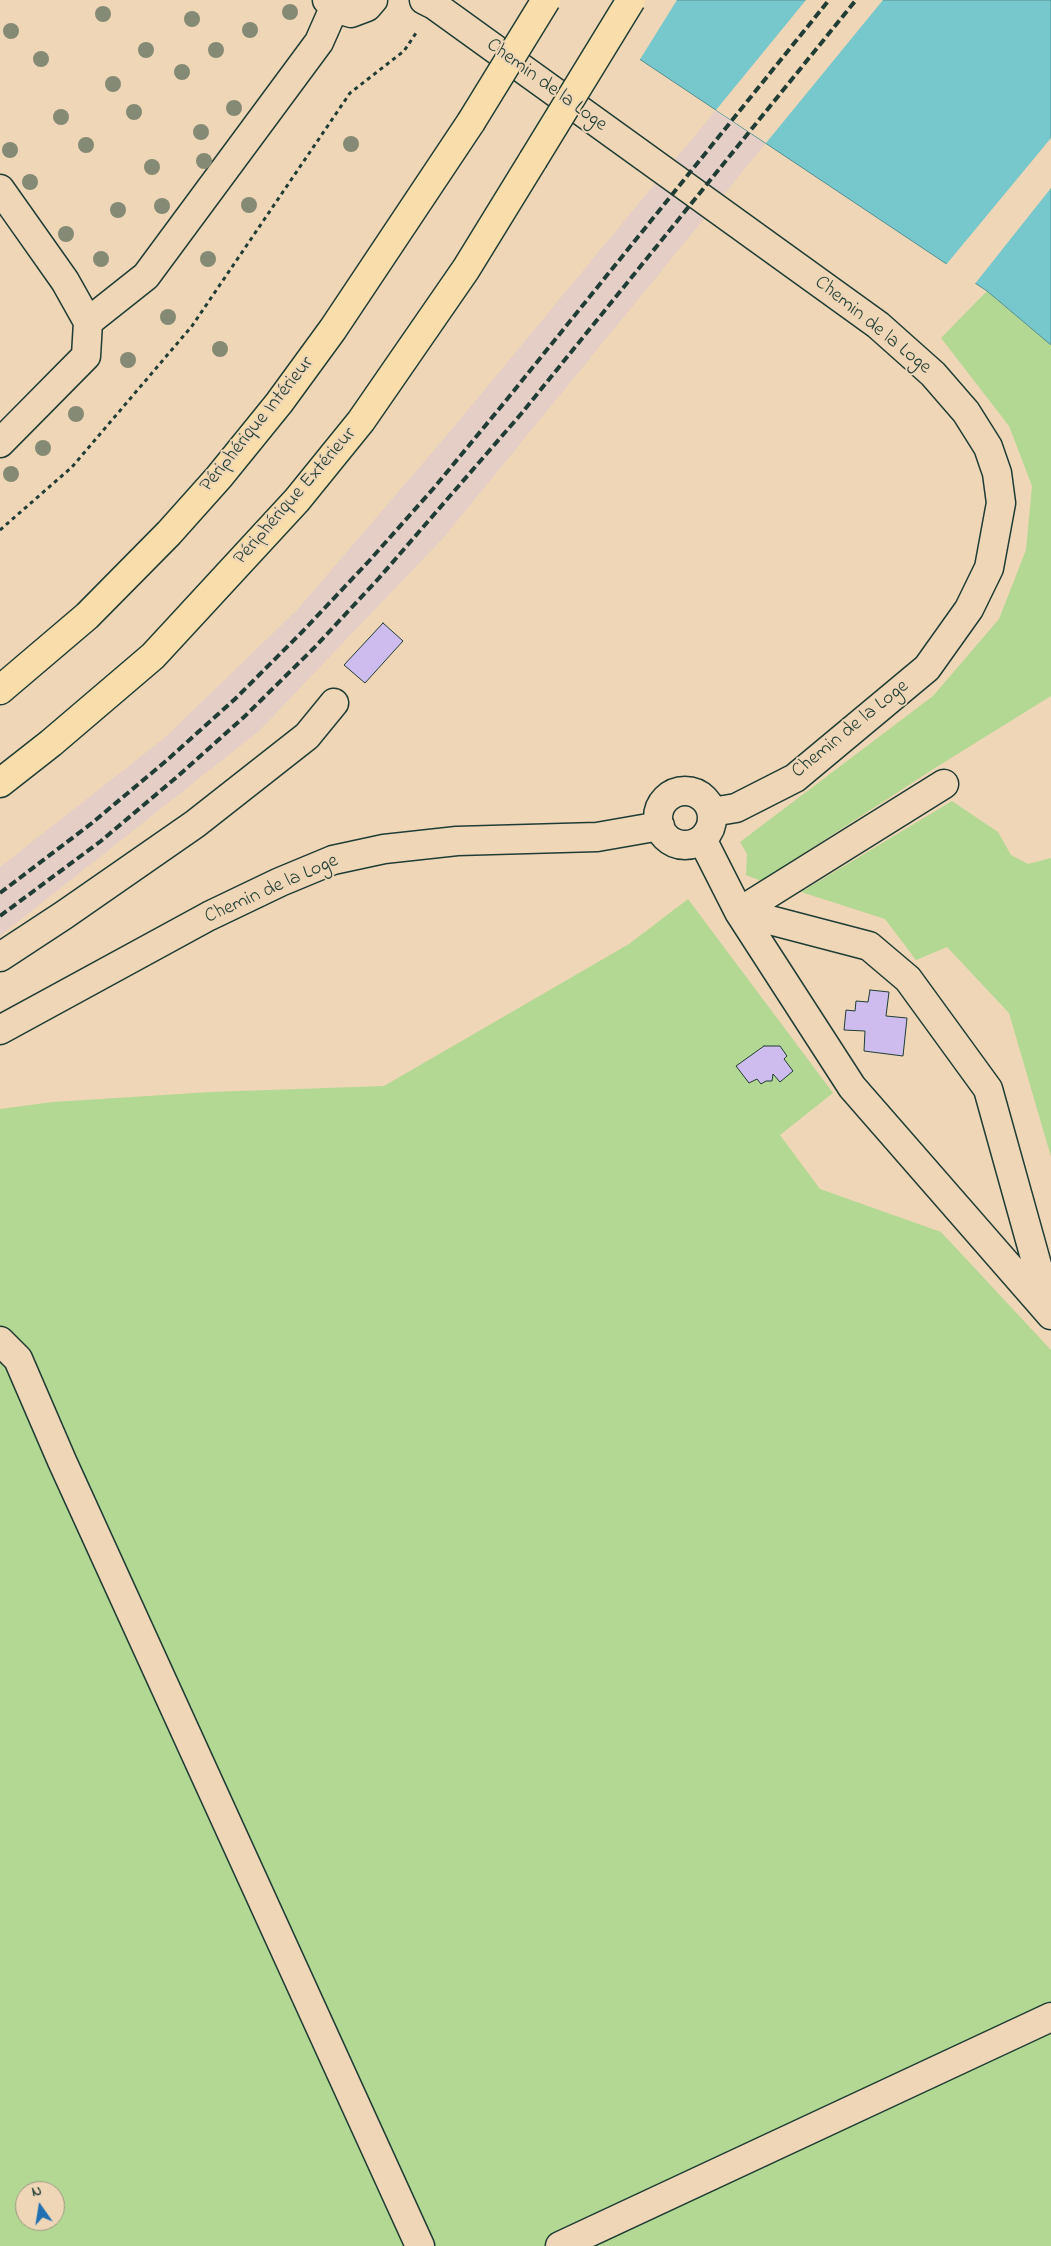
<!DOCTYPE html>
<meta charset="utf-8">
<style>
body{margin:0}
#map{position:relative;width:1051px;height:2246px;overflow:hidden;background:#efd6b6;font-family:"Indie Flower",sans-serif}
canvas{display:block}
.north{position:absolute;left:15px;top:2181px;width:50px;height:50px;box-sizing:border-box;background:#efd6b6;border:1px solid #9c9982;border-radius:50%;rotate:347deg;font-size:14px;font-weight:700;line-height:20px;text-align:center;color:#1f3d34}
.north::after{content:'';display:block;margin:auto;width:18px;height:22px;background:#1f6fb2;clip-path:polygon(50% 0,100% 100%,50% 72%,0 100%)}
</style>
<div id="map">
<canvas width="1051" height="2246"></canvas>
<div class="north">N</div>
</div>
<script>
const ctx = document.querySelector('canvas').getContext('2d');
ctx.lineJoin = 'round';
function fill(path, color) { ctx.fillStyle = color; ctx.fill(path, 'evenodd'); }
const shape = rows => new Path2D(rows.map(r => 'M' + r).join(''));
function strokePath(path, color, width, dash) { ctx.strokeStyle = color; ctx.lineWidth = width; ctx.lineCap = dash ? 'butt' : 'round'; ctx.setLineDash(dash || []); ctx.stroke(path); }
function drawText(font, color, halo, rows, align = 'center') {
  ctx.font = font + ' "Indie Flower",sans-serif'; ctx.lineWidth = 4; ctx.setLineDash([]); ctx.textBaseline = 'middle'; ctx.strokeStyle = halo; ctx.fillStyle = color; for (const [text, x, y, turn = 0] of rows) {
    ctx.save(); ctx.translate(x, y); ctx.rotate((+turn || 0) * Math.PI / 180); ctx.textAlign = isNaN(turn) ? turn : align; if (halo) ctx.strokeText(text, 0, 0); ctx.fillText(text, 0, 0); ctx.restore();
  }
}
const built = shape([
 [716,110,766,143,444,537,259,731,0,936,0,867,163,739,296,611,452,429]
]);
const green = shape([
 [987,291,1051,345,1051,696,935,768,761,881,746,875,747,854,740,842,933,696,999,619,1026,550,1032,486,1009,426,941,338],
 [952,801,998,832,1011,855,1028,864,1051,858,1051,1157,1009,1013,947,947,916,960,885,919,801,892],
 [688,899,833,1093,780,1135,820,1189,941,1232,1051,1350,1051,2246,0,2246,0,1109,53,1102,211,1092,384,1086,629,944],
 [25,2191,55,2191,55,2221,25,2221]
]);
const water = shape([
 [551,0,1051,0,1051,345,987,291,551,0]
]);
const pier = shape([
 [549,0,677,0,639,61],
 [806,0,883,0,766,143,716,110],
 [1051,138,1051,188,974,285,945,266]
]);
const building = shape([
 [383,623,403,641,365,683,344,665,383,623],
 [870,990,889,992,886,1016,907,1018,903,1056,864,1051,865,1031,844,1030,846,1010,855,1011,856,1001,868,1002,870,990],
 [764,1046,780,1046,787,1056,784,1059,793,1071,780,1082,773,1074,772,1081,766,1081,761,1084,757,1079,749,1083,736,1066,764,1046]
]);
const path = shape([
 [0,530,72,467,192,326,350,93,404,51,416,33]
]);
const minor = shape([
 [327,0,334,8,351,13,367,7,373,0],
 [424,0,434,5,878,325,933,374,966,412,988,447,997,473,1001,503,989,568,969,609,927,668,795,778,736,808,712,812],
 [0,189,65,281,88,322,86,356,0,443],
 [88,322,146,276,319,42,334,8],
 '658 818a27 27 0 1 1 54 0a27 27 0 1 1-54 0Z',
 [702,839,739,912,852,1087,1051,1315],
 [739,912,869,946,908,979,988,1089,1049,1308],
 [739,912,944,784],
 [0,957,64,915,195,824,307,736,334,703],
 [0,1030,209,916,280,882,333,860,384,849,457,841,597,837,660,826],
 [0,1341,18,1359,62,1461,420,2246],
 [560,2246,1051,2017]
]);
const highway = shape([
 [0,690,87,616,169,533,219,477,279,403,333,329,471,122],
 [0,783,51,743,153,656,297,500,361,421,466,269,533,160]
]);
const rail = shape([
 [0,893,92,823,166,761,235,699,303,631,369,561,433,489,504,403,829,0],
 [0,916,101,841,178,776,244,717,315,647,379,578,521,414,856,0]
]);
const highwayBridge = shape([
 [471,122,546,0],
 [533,160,631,0]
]);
const trees = [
 [290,12],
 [103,14],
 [192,19],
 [250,30],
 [11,31],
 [146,50],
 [216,50],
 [41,59],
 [182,72],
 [113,84],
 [234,108],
 [134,112],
 [61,117],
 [201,132],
 [351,144],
 [86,145],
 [10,150],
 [204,161],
 [152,167],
 [30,182],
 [249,205],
 [162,206],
 [118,210],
 [66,234],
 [101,259],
 [208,259],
 [168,317],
 [220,349],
 [128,360],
 [76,414],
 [43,448],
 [11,474]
];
const streetNames = [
 ["Chemin de la Loge",546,86,36],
 ["Chemin de la Loge",872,326,39],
 ["Périphérique Intérieur",258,425,-51],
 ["Périphérique Extérieur",296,497,-49],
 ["Chemin de la Loge",851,730,-39],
 ["Chemin de la Loge",272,890,-24]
];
fill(built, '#e5cec6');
fill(green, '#b3d894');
fill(water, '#76c8cd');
strokePath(water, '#539090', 1);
fill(pier, '#efd6b6');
fill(building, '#cdbced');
strokePath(building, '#1f3d34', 1);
strokePath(minor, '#1f3d34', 31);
strokePath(highway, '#1f3d34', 31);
strokePath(path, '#1f3d34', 3, [4, 4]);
strokePath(minor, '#efd6b6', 28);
strokePath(highway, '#f9deab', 28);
strokePath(rail, '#1f3d34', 4, [8, 4]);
strokePath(highwayBridge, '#1f3d34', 31, []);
strokePath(highwayBridge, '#f9deab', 28);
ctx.fillStyle = '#858a74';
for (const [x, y] of trees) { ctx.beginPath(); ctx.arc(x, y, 8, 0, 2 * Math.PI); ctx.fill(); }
drawText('20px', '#1f3d34', '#efd6b6', streetNames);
</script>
